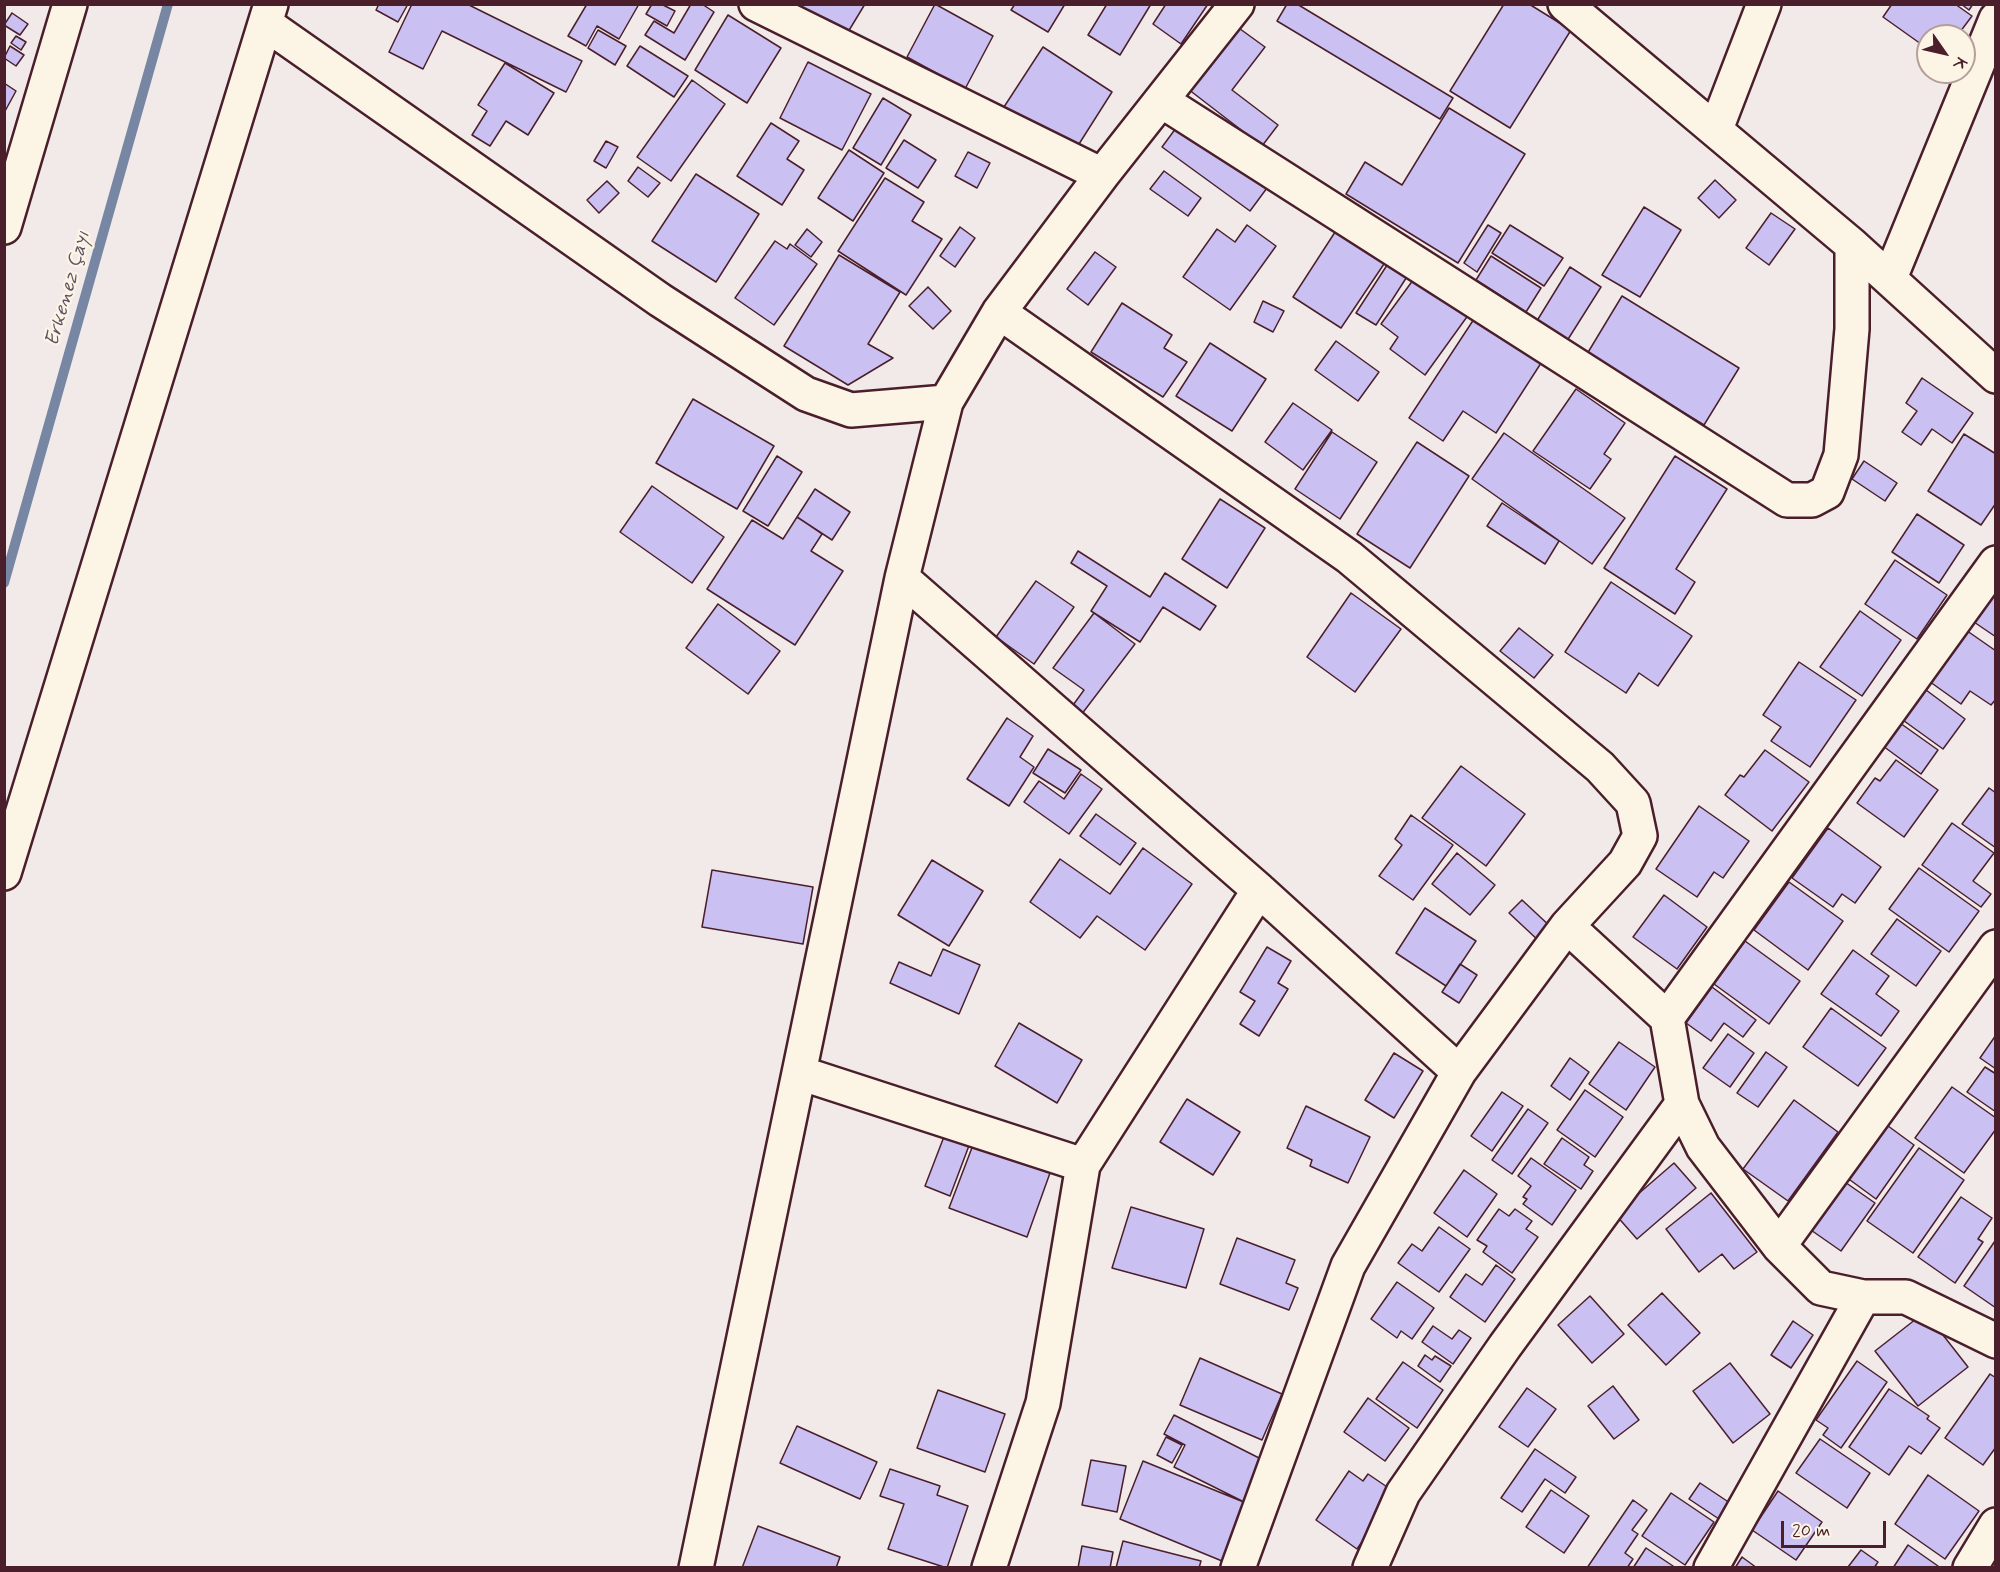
<!DOCTYPE html>
<meta charset="utf-8">
<style>
body{margin:0}
#map{position:relative;width:2000px;height:1572px;overflow:hidden;background:#f2eae8;font-family:Mynerve,sans-serif}
canvas{display:block}
.frame{position:absolute;inset:0;border:6px solid #4a1f2b;pointer-events:none}
.north{position:absolute;left:1916px;top:24px;width:60px;height:60px;box-sizing:border-box;background:#fcf5e5;border:2px solid #b59f9b;border-radius:50%;rotate:124deg;font-size:16px;font-weight:700;line-height:24px;text-align:center;color:#4a1f2b}
.north::after{content:'';display:block;margin:auto;width:21px;height:27px;background:#4a1f2b;clip-path:polygon(50% 0,100% 100%,50% 72%,0 100%)}
.scale{position:absolute;left:1781px;top:1521px;width:105px;height:27px;box-sizing:border-box;border:3px solid #4a1f2b;border-top:0;padding-left:8px;font-size:18px;line-height:21px;white-space:nowrap;color:#4a1f2b;-webkit-text-stroke:4px #fcf5e5;paint-order:stroke}
</style>
<div id="map">
<canvas width="2000" height="1572"></canvas>
<div class="frame"></div>
<div class="north">K</div>
<div class="scale">20 m</div>
</div>
<script>
const ctx = document.querySelector('canvas').getContext('2d');
ctx.lineJoin = 'round';
const shape = rows => new Path2D(rows.map(r => 'M' + r).join(''));
function strokePath(path, color, width, dash) { ctx.strokeStyle = color; ctx.lineWidth = width; ctx.lineCap = dash ? 'butt' : 'round'; ctx.setLineDash(dash || []); ctx.stroke(path); }
function fill(path, color) { ctx.fillStyle = color; ctx.fill(path, 'evenodd'); }
function drawText(font, color, halo, rows, align = 'center') {
  ctx.font = font + ' Mynerve,sans-serif'; ctx.lineWidth = 4.5; ctx.setLineDash([]); ctx.textBaseline = 'middle'; ctx.strokeStyle = halo; ctx.fillStyle = color; for (const [text, x, y, turn = 0] of rows) {
    ctx.save(); ctx.translate(x, y); ctx.rotate((+turn || 0) * Math.PI / 180); ctx.textAlign = isNaN(turn) ? turn : align; if (halo) ctx.strokeText(text, 0, 0); ctx.fillText(text, 0, 0); ctx.restore();
  }
}
const stream = shape([
 [4,583,168,4]
]);
const building = shape([
 [379,4,408,4,398,22,376,10,379,4],
 [412,4,467,4,582,61,566,92,442,31,423,69,389,52,412,4],
 [587,4,639,4,619,39,597,26,586,46,568,36,587,4],
 [652,4,661,4,675,11,667,26,646,14,652,4],
 [691,4,702,4,714,12,685,60,645,35,654,21,674,33,691,4],
 [794,4,865,4,845,37,794,4],
 [935,4,993,36,965,89,907,57,935,4],
 [1015,4,1065,4,1048,32,1011,10,1015,4],
 [1107,4,1151,4,1120,55,1088,35,1107,4],
 [1166,4,1208,4,1181,44,1153,24,1166,4],
 [1287,4,1297,4,1453,98,1440,119,1277,21,1287,4],
 [1504,4,1529,4,1571,30,1510,128,1450,91,1504,4],
 [1892,4,1955,4,1972,16,1957,36,1928,36,1928,49,1883,17,1892,4],
 [1961,4,1973,4,1969,10,1961,4],
 [12,13,28,24,20,35,4,25,12,13],
 [728,15,781,48,747,103,695,70,728,15],
 [1236,26,1265,47,1232,90,1278,125,1262,146,1188,89,1236,26],
 [598,30,626,46,615,65,588,48,598,30],
 [16,36,26,42,21,50,11,43,16,36],
 [10,46,24,55,16,66,4,58,10,46],
 [640,46,688,76,674,97,627,66,640,46],
 [1043,47,1112,92,1072,155,1002,110,1043,47],
 [808,62,871,94,842,150,780,118,808,62],
 [505,63,554,93,528,135,506,121,490,146,472,135,487,111,478,105,505,63],
 [692,80,725,104,671,181,637,157,692,80],
 [4,83,16,91,4,113,4,83],
 [883,98,911,115,881,165,853,148,883,98],
 [1449,108,1525,154,1458,263,1346,194,1365,162,1402,185,1449,108],
 [771,123,799,141,787,159,804,170,782,205,737,176,771,123],
 [1179,124,1267,188,1250,211,1162,147,1179,124],
 [904,140,936,160,918,188,886,168,904,140],
 [606,141,618,147,606,168,594,161,606,141],
 [849,150,884,173,853,221,818,198,849,150],
 [968,152,990,163,977,188,955,176,968,152],
 [638,167,660,183,648,197,628,181,638,167],
 [1164,171,1201,198,1188,216,1150,189,1164,171],
 [696,174,759,214,716,282,652,241,696,174],
 [885,178,924,202,912,221,942,239,906,295,838,251,885,178],
 [1715,180,1736,200,1719,218,1698,198,1715,180],
 [607,181,619,193,599,213,587,200,607,181],
 [1644,207,1681,230,1640,297,1602,275,1644,207],
 [1771,213,1795,229,1769,265,1746,248,1771,213],
 [1247,225,1276,246,1230,310,1183,277,1217,229,1235,242,1247,225],
 [1488,225,1501,233,1477,272,1464,263,1488,225],
 [1510,225,1563,258,1544,286,1492,253,1510,225],
 [1339,226,1388,258,1341,328,1293,297,1339,226],
 [960,227,975,238,955,267,940,256,960,227],
 [807,229,822,242,811,257,795,245,807,229],
 [775,241,787,249,790,244,817,264,774,325,735,298,775,241],
 [1095,252,1116,267,1088,305,1067,289,1095,252],
 [839,255,900,292,868,344,893,358,848,385,784,346,839,255],
 [1491,256,1541,288,1526,312,1476,280,1491,256],
 [1391,259,1410,272,1376,325,1356,313,1391,259],
 [1570,267,1601,287,1565,344,1535,324,1570,267],
 [1416,276,1469,314,1425,375,1390,349,1398,337,1381,324,1416,276],
 [928,287,951,311,933,329,909,306,928,287],
 [1622,296,1739,368,1704,425,1587,354,1622,296],
 [1263,301,1284,311,1273,332,1254,322,1263,301],
 [1122,303,1172,335,1164,348,1187,362,1163,397,1091,352,1122,303],
 [1476,316,1543,360,1496,433,1463,411,1443,441,1409,418,1476,316],
 [1336,341,1379,372,1358,401,1315,370,1336,341],
 [1210,343,1266,379,1232,431,1176,396,1210,343],
 [1922,378,1973,413,1952,443,1932,429,1921,445,1902,432,1917,411,1906,403,1922,378],
 [1576,389,1625,423,1604,454,1611,459,1590,489,1533,451,1576,389],
 [693,399,774,446,737,509,656,463,693,399],
 [1293,403,1332,430,1303,470,1265,442,1293,403],
 [1332,432,1377,462,1340,519,1295,489,1332,432],
 [1504,433,1625,518,1592,564,1472,479,1504,433],
 [1964,434,1996,454,1996,503,1981,525,1928,491,1964,434],
 [1417,442,1469,476,1410,568,1357,534,1417,442],
 [777,456,802,472,768,526,743,511,777,456],
 [1675,456,1727,489,1676,569,1695,582,1675,614,1604,568,1675,456],
 [1864,461,1897,483,1885,501,1852,479,1864,461],
 [652,486,724,537,692,583,620,532,652,486],
 [815,489,850,512,832,540,797,517,815,489],
 [1220,499,1265,528,1227,588,1182,559,1220,499],
 [1502,503,1559,541,1545,564,1487,526,1502,503],
 [1917,514,1964,545,1939,583,1892,552,1917,514],
 [797,517,822,534,811,551,843,571,795,645,707,589,752,520,783,539,797,517],
 [1078,551,1150,597,1165,573,1216,606,1200,630,1163,607,1140,642,1091,611,1107,586,1071,563,1078,551],
 [1895,560,1947,595,1917,639,1865,604,1895,560],
 [1036,581,1074,607,1034,664,996,637,1036,581],
 [1611,582,1692,636,1658,686,1639,673,1626,693,1565,652,1611,582],
 [1996,583,1996,637,1971,620,1996,583],
 [1351,593,1401,629,1355,692,1307,657,1351,593],
 [718,604,780,651,748,694,686,648,718,604],
 [1860,611,1901,640,1862,696,1820,667,1860,611],
 [1094,613,1135,644,1078,719,1068,712,1084,690,1053,668,1094,613],
 [1519,628,1553,655,1534,678,1500,651,1519,628],
 [1963,628,1996,651,1996,699,1991,705,1970,691,1961,704,1926,679,1963,628],
 [1799,662,1856,700,1810,767,1771,741,1781,727,1763,715,1799,662],
 [1922,687,1965,719,1943,749,1900,718,1922,687],
 [1007,718,1033,736,1020,757,1034,767,1009,806,967,779,1007,718],
 [1900,723,1938,750,1921,774,1883,746,1900,723],
 [1048,749,1081,770,1065,793,1033,773,1048,749],
 [1765,750,1809,782,1772,831,1725,795,1740,775,1744,777,1765,750],
 [1896,760,1938,790,1904,837,1857,803,1875,778,1880,781,1896,760],
 [1461,766,1525,814,1486,866,1422,818,1461,766],
 [1081,774,1102,789,1069,834,1024,802,1039,781,1064,799,1081,774],
 [1989,788,1996,793,1996,848,1962,824,1989,788],
 [1699,806,1749,841,1723,878,1714,872,1697,897,1656,869,1699,806],
 [1096,814,1136,843,1120,865,1080,836,1096,814],
 [1411,815,1453,845,1413,900,1379,876,1402,845,1395,839,1411,815],
 [1952,823,1994,853,1973,881,1991,894,1981,907,1922,865,1952,823],
 [1828,828,1881,867,1855,903,1842,894,1833,907,1792,878,1828,828],
 [1143,848,1192,884,1145,950,1097,916,1080,938,1030,902,1060,859,1110,894,1143,848],
 [1457,853,1495,885,1470,915,1432,884,1457,853],
 [932,860,983,891,949,946,898,915,932,860],
 [1919,868,1979,911,1949,952,1889,909,1919,868],
 [712,870,813,887,803,944,702,927,712,870],
 [1789,882,1843,921,1808,970,1754,930,1789,882],
 [1664,895,1707,927,1677,969,1633,937,1664,895],
 [1522,900,1552,928,1540,942,1509,913,1522,900],
 [1425,908,1476,941,1446,986,1396,953,1425,908],
 [1897,919,1941,951,1916,986,1871,954,1897,919],
 [1745,941,1800,981,1769,1024,1714,984,1745,941],
 [1267,947,1291,961,1278,983,1288,989,1259,1036,1240,1024,1255,1001,1240,992,1267,947],
 [943,949,980,965,959,1014,890,983,899,962,931,976,943,949],
 [1853,950,1889,976,1876,994,1899,1011,1881,1036,1821,994,1853,950],
 [1460,964,1477,975,1459,1003,1442,992,1460,964],
 [1712,987,1756,1020,1743,1037,1724,1023,1711,1041,1686,1023,1712,987],
 [1831,1008,1886,1048,1858,1086,1803,1047,1831,1008],
 [1019,1023,1082,1060,1057,1103,995,1066,1019,1023],
 [1728,1034,1754,1053,1730,1087,1703,1068,1728,1034],
 [1996,1035,1996,1069,1980,1058,1996,1035],
 [1619,1042,1655,1067,1626,1110,1589,1084,1619,1042],
 [1766,1052,1787,1067,1758,1107,1737,1093,1766,1052],
 [1394,1053,1423,1071,1394,1118,1365,1100,1394,1053],
 [1570,1058,1589,1072,1570,1100,1551,1086,1570,1058],
 [1985,1067,1996,1074,1996,1112,1967,1092,1985,1067],
 [1952,1087,1996,1118,1996,1129,1964,1173,1915,1138,1952,1087],
 [1585,1090,1623,1117,1595,1157,1557,1130,1585,1090],
 [1502,1092,1523,1106,1492,1151,1471,1136,1502,1092],
 [1187,1099,1240,1132,1213,1175,1160,1142,1187,1099],
 [1794,1100,1838,1132,1788,1201,1743,1169,1794,1100],
 [1306,1106,1370,1137,1348,1183,1310,1166,1312,1160,1287,1148,1306,1106],
 [1528,1109,1548,1123,1512,1174,1492,1160,1528,1109],
 [1884,1123,1914,1145,1876,1199,1846,1177,1884,1123],
 [945,1134,970,1143,950,1196,925,1186,945,1134],
 [1562,1138,1589,1157,1584,1165,1593,1171,1581,1189,1544,1164,1562,1138],
 [973,1145,1050,1173,1027,1237,949,1208,973,1145],
 [1919,1148,1964,1180,1913,1253,1867,1221,1919,1148],
 [1531,1158,1576,1190,1552,1225,1523,1204,1527,1199,1523,1197,1531,1186,1518,1176,1531,1158],
 [1674,1163,1696,1188,1637,1239,1615,1214,1674,1163],
 [1464,1170,1497,1194,1467,1237,1434,1213,1464,1170],
 [1842,1180,1875,1203,1841,1251,1808,1228,1842,1180],
 [1711,1193,1757,1252,1734,1269,1722,1254,1699,1272,1666,1229,1711,1193],
 [1961,1197,1992,1218,1978,1239,1983,1242,1955,1283,1918,1257,1961,1197],
 [1131,1207,1204,1229,1186,1288,1112,1268,1131,1207],
 [1499,1209,1509,1216,1515,1209,1532,1221,1526,1229,1538,1237,1512,1273,1483,1252,1487,1246,1477,1240,1499,1209],
 [1439,1227,1470,1249,1439,1292,1398,1263,1412,1244,1422,1251,1439,1227],
 [1237,1238,1295,1260,1286,1283,1298,1288,1289,1310,1220,1284,1237,1238],
 [1995,1241,1996,1241,1996,1308,1964,1286,1995,1241],
 [1496,1265,1515,1279,1485,1322,1450,1297,1466,1274,1482,1285,1496,1265],
 [1397,1282,1434,1308,1412,1339,1401,1331,1397,1338,1371,1319,1397,1282],
 [1662,1293,1700,1333,1666,1365,1628,1325,1662,1293],
 [1590,1296,1624,1334,1592,1363,1558,1325,1590,1296],
 [1925,1312,1968,1367,1918,1406,1875,1351,1925,1312],
 [1793,1321,1813,1335,1791,1368,1771,1355,1793,1321],
 [1433,1326,1452,1339,1459,1330,1471,1338,1453,1364,1422,1342,1433,1326],
 [1425,1355,1432,1360,1435,1356,1451,1366,1440,1382,1418,1366,1425,1355],
 [1200,1358,1282,1394,1262,1440,1180,1405,1200,1358],
 [1857,1361,1887,1382,1841,1448,1823,1435,1828,1428,1816,1420,1857,1361],
 [1403,1362,1443,1390,1417,1428,1376,1399,1403,1362],
 [1730,1363,1770,1414,1733,1443,1693,1391,1730,1363],
 [1990,1374,1996,1378,1996,1447,1983,1465,1945,1438,1990,1374],
 [1613,1386,1639,1420,1614,1439,1588,1406,1613,1386],
 [1527,1388,1556,1409,1528,1447,1499,1427,1527,1388],
 [1889,1389,1929,1416,1927,1419,1940,1428,1921,1454,1909,1446,1889,1475,1849,1447,1889,1389],
 [938,1390,1005,1414,985,1472,917,1448,938,1390],
 [1368,1398,1409,1428,1385,1461,1344,1432,1368,1398],
 [1174,1415,1267,1462,1246,1503,1174,1467,1185,1445,1164,1434,1174,1415],
 [797,1426,877,1462,860,1499,780,1463,797,1426],
 [1166,1437,1182,1445,1172,1463,1157,1455,1166,1437],
 [1820,1439,1870,1473,1847,1508,1796,1473,1820,1439],
 [1535,1449,1576,1477,1565,1493,1545,1479,1522,1512,1501,1498,1535,1449],
 [1091,1460,1126,1466,1117,1512,1082,1505,1091,1460],
 [1143,1461,1246,1503,1222,1561,1120,1519,1143,1461],
 [890,1469,940,1486,937,1495,968,1506,947,1568,888,1549,904,1504,880,1496,890,1469],
 [1349,1471,1363,1481,1368,1474,1396,1493,1357,1549,1316,1520,1349,1471],
 [1928,1475,1979,1511,1945,1559,1895,1524,1928,1475],
 [1700,1483,1733,1505,1722,1521,1689,1499,1700,1483],
 [1551,1490,1589,1516,1564,1553,1526,1527,1551,1490],
 [1778,1491,1822,1522,1796,1560,1752,1530,1778,1491],
 [1671,1493,1714,1522,1685,1565,1642,1536,1671,1493],
 [1633,1500,1647,1510,1632,1530,1638,1534,1625,1553,1633,1559,1627,1568,1587,1568,1633,1500],
 [758,1526,840,1557,836,1568,742,1568,758,1526],
 [1123,1541,1201,1561,1199,1568,1116,1568,1123,1541],
 [1908,1545,1938,1566,1937,1568,1893,1568,1908,1545],
 [1082,1546,1113,1552,1110,1568,1078,1568,1082,1546],
 [1646,1548,1676,1568,1633,1568,1646,1548],
 [1861,1550,1878,1562,1874,1568,1848,1567,1861,1550],
 [1742,1557,1757,1568,1735,1568,1742,1557]
]);
const minor = shape([
 [756,4,1102,175],
 [1565,4,1852,245,1996,376],
 [266,24,660,300,806,394,851,410,946,402],
 [1162,101,1787,500,1812,500,1827,492,1841,455,1852,329,1852,245],
 [1716,129,1764,4],
 [4,227,70,4],
 [1890,278,1996,19],
 [999,312,1349,557,1600,767,1633,803,1640,836,1625,863,1567,926,1459,1072,1348,1266,1238,1568],
 [1996,563,1667,1018,1682,1104,1703,1147,1779,1246,1821,1288,1863,1297,1906,1297,1996,1341],
 [902,578,1259,890,1459,1072],
 [4,873,271,4],
 [1567,926,1667,1018],
 [800,1073,1083,1165],
 [1779,1246,1996,947],
 [696,1568,902,578,946,402,999,312,1102,175,1237,4],
 [989,1568,1043,1403,1083,1165,1259,890],
 [1370,1568,1403,1493,1505,1346,1682,1104],
 [1711,1568,1863,1297],
 [1970,1568,1996,1525]
]);
const waterNames = [
 ["Erkenez Çayı",69,289,-74]
];
strokePath(stream, '#7786a3', 10);
fill(building, '#cbc0f2');
strokePath(building, '#4a1f2b', 1.5);
strokePath(minor, '#4a1f2b', 38);
strokePath(minor, '#fcf5e5', 33);
drawText('italic 20px', '#605267', '#fcf5e5', waterNames);
</script>
